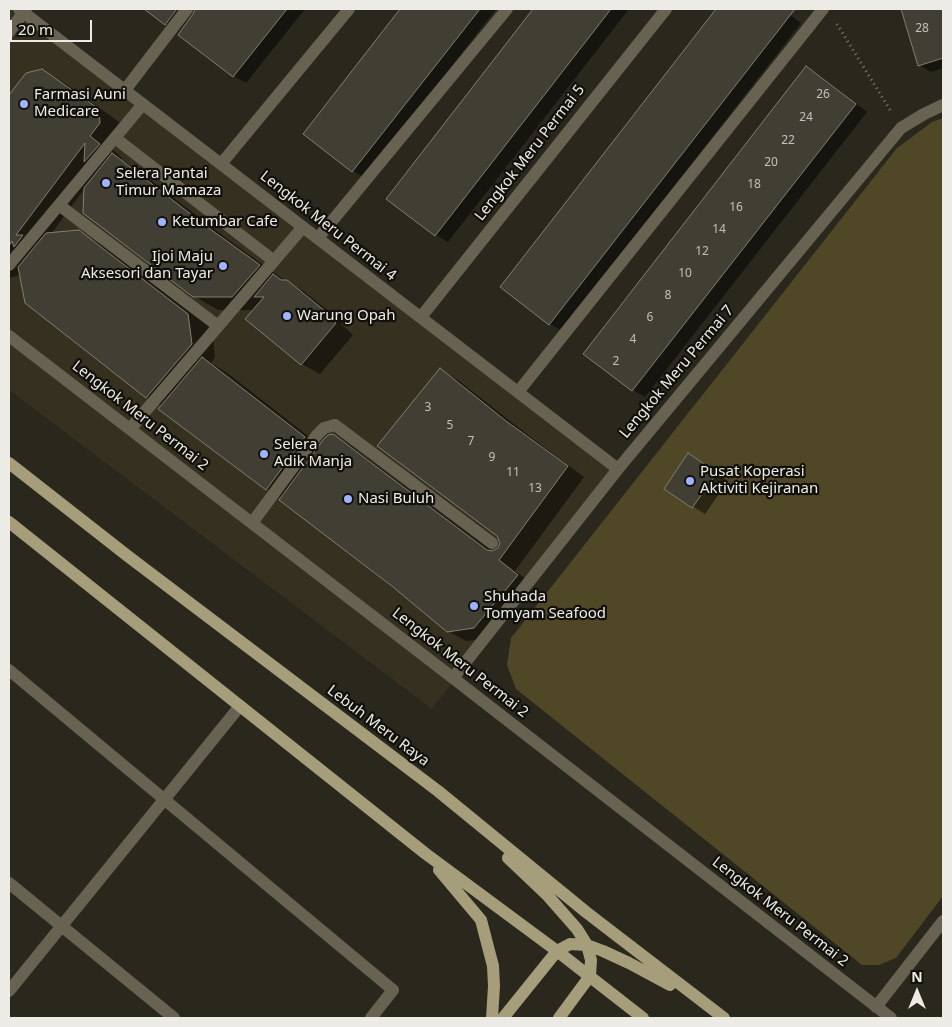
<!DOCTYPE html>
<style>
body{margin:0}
#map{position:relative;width:952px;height:1027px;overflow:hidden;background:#2a271d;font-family:"Noto Sans",sans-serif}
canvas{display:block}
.frame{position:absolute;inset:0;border:10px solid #edebe5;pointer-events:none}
.north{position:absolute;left:892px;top:967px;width:50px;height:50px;-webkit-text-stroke:4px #11100b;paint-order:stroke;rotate:0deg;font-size:14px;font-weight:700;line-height:20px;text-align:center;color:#edebe5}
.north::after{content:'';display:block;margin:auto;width:18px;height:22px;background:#edebe5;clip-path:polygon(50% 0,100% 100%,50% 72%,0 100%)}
.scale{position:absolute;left:10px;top:20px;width:82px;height:22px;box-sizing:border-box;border:2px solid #edebe5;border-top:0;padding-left:6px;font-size:15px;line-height:18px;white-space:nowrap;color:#edebe5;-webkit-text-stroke:4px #11100b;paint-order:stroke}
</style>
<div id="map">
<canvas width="952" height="1027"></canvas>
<div class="frame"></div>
<div class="north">N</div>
<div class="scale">20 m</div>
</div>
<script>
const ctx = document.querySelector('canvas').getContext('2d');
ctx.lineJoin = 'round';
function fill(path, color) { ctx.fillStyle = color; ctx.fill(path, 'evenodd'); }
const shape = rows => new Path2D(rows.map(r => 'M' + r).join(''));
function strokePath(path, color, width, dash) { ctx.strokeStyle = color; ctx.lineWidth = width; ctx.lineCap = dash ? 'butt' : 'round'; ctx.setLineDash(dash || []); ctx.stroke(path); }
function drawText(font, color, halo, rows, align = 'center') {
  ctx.font = font + ' "Noto Sans",sans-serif'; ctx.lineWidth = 4.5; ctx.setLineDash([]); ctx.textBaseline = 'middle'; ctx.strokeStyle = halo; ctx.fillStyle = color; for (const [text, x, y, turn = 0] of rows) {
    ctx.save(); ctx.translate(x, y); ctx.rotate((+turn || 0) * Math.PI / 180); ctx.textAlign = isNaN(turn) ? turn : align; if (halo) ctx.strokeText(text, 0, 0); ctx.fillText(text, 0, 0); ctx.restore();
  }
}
const built = shape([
 [9,9,13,9,618,465,432,709,9,390]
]);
const green = shape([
 [943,118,943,896,896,958,879,965,862,965,516,689,507,665,511,638,897,148,932,122]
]);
const shadow = shape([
 [146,9,194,9,178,31],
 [196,9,305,9,246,83,234,76,179,34,195,14],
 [402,9,496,9,365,178,353,171,304,134],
 [535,9,629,9,448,242,436,235,388,199],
 [718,9,782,9,801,23,562,331,550,324,502,287],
 [902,9,943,9,943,68,931,72,919,65],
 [807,68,819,75,867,112,645,397,633,390,585,354],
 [42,70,66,84,122,124,123,136,113,150,122,158,121,160,136,169,230,241,283,279,281,281,286,281,305,292,342,322,341,324,353,335,320,374,302,364,255,310,218,310,194,296,85,188,51,234,79,232,103,246,212,328,215,357,211,363,226,372,321,446,333,435,351,446,492,551,500,548,501,540,441,370,458,380,524,432,584,477,515,571,534,585,492,638,466,641,448,631,281,500,282,498,267,489,160,408,162,406,147,397,21,275,9,278,9,96,26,74],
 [701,462,728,481,705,514,666,489]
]);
const building = shape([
 [144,9,177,9,165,25,144,9],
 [195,9,287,9,233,77,178,35,193,14,195,9],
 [400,9,480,9,352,172,303,134,400,9],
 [533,9,611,9,435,236,386,199,533,9],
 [716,9,795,9,549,325,500,287,716,9],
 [901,9,943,9,943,58,918,66,901,9],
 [806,66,856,104,632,391,583,354,806,66],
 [42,69,99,109,100,123,90,136,100,144,84,162,85,143,16,235,23,235,14,247,12,241,9,246,9,95,26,73,42,69],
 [112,153,206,226,260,265,232,297,193,297,83,213,84,188,112,153],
 [79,230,188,314,192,344,146,398,25,303,18,267,46,233,79,230],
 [273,274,281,280,287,280,325,311,323,313,336,323,301,365,245,319,264,297,254,297,273,274],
 [202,357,305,437,266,490,158,409,202,357],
 [440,368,506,421,568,466,499,560,518,575,474,628,447,632,393,587,279,500,323,440,328,435,333,434,487,550,492,551,498,548,500,543,497,536,377,446,440,368],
 [688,453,717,473,692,508,664,489,688,453]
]);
const path = shape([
 [837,24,890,110]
]);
const minor = shape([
 [19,9,618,469],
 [9,32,26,9],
 [125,90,187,9],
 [115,138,274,261],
 [221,164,349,9],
 [59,205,218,326],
 [318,238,507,9],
 [9,265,143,104],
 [421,317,666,9],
 [9,336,453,678,891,1018],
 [518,392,823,9],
 [130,429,303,227],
 [252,523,317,435,324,428,335,425,492,543],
 [9,670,393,990,371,1018],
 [453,678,618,469,901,128,924,114,943,105],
 [9,883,174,1018],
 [9,991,240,706],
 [876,1007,943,921]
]);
const major = shape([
 [9,463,129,557,438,791,586,912,724,1018],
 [9,522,426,854,557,951,643,1018],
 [508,858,548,896,577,929,587,945,591,960,590,976],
 [439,870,481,920,493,966,494,986,492,1018],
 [503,1018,557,951,570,944,587,945,603,951,629,963,670,985],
 [559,1018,590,976]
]);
const markers = [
 [24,104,5,"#a1b3fd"],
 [106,183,5,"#a1b3fd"],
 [162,222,5,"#a1b3fd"],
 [223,266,5,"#a1b3fd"],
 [287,316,5,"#a1b3fd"],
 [264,454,5,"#a1b3fd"],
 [690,481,5,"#a1b3fd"],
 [348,499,5,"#a1b3fd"],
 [474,606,5,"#a1b3fd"]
];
const numberNames = [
 ["28",922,29],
 ["26",823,95],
 ["24",806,118],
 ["22",788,141],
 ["20",771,163],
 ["18",754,185],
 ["16",736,208],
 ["14",719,230],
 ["12",702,252],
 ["10",685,274],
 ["8",668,296],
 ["6",650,318],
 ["4",633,340],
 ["2",616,362],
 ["3",428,408],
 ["5",450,426],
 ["7",471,442],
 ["9",492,458],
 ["11",513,473],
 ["13",535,489]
];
const poiNames = [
 ["Farmasi Auni",34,95],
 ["Medicare",34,112],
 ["Selera Pantai",116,174],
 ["Timur Mamaza",116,191],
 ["Ketumbar Cafe",172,222],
 ["Ijoi Maju",213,257,"right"],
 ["Aksesori dan Tayar",213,274,"right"],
 ["Warung Opah",297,316],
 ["Selera",274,445],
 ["Adik Manja",274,462],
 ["Pusat Koperasi",700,472],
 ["Aktiviti Kejiranan",700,489],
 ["Nasi Buluh",358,499],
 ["Shuhada",484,597],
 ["Tomyam Seafood",484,614]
];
const streetNames = [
 ["Lengkok Meru Permai 5",530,153,-52],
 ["Lengkok Meru Permai 4",328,226,38],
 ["Lengkok Meru Permai 7",677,372,-50],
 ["Lengkok Meru Permai 2",140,416,38],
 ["Lengkok Meru Permai 2",460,663,38],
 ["Lebuh Meru Raya",378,726,37],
 ["Lengkok Meru Permai 2",780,912,38]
];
fill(built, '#353020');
fill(green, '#504726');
fill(shadow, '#0007');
fill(building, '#413e33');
strokePath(building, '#827e72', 1);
strokePath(path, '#7d7b72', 3, [1, 4]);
strokePath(minor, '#676252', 12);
strokePath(major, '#a69d7b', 12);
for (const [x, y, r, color] of markers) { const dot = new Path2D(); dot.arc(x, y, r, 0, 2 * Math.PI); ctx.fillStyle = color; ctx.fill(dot); strokePath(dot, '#11100b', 2); }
drawText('12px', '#c2c0b8', null, numberNames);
drawText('15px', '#edebe5', '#11100b', poiNames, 'left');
drawText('15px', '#edebe5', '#11100b', streetNames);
</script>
